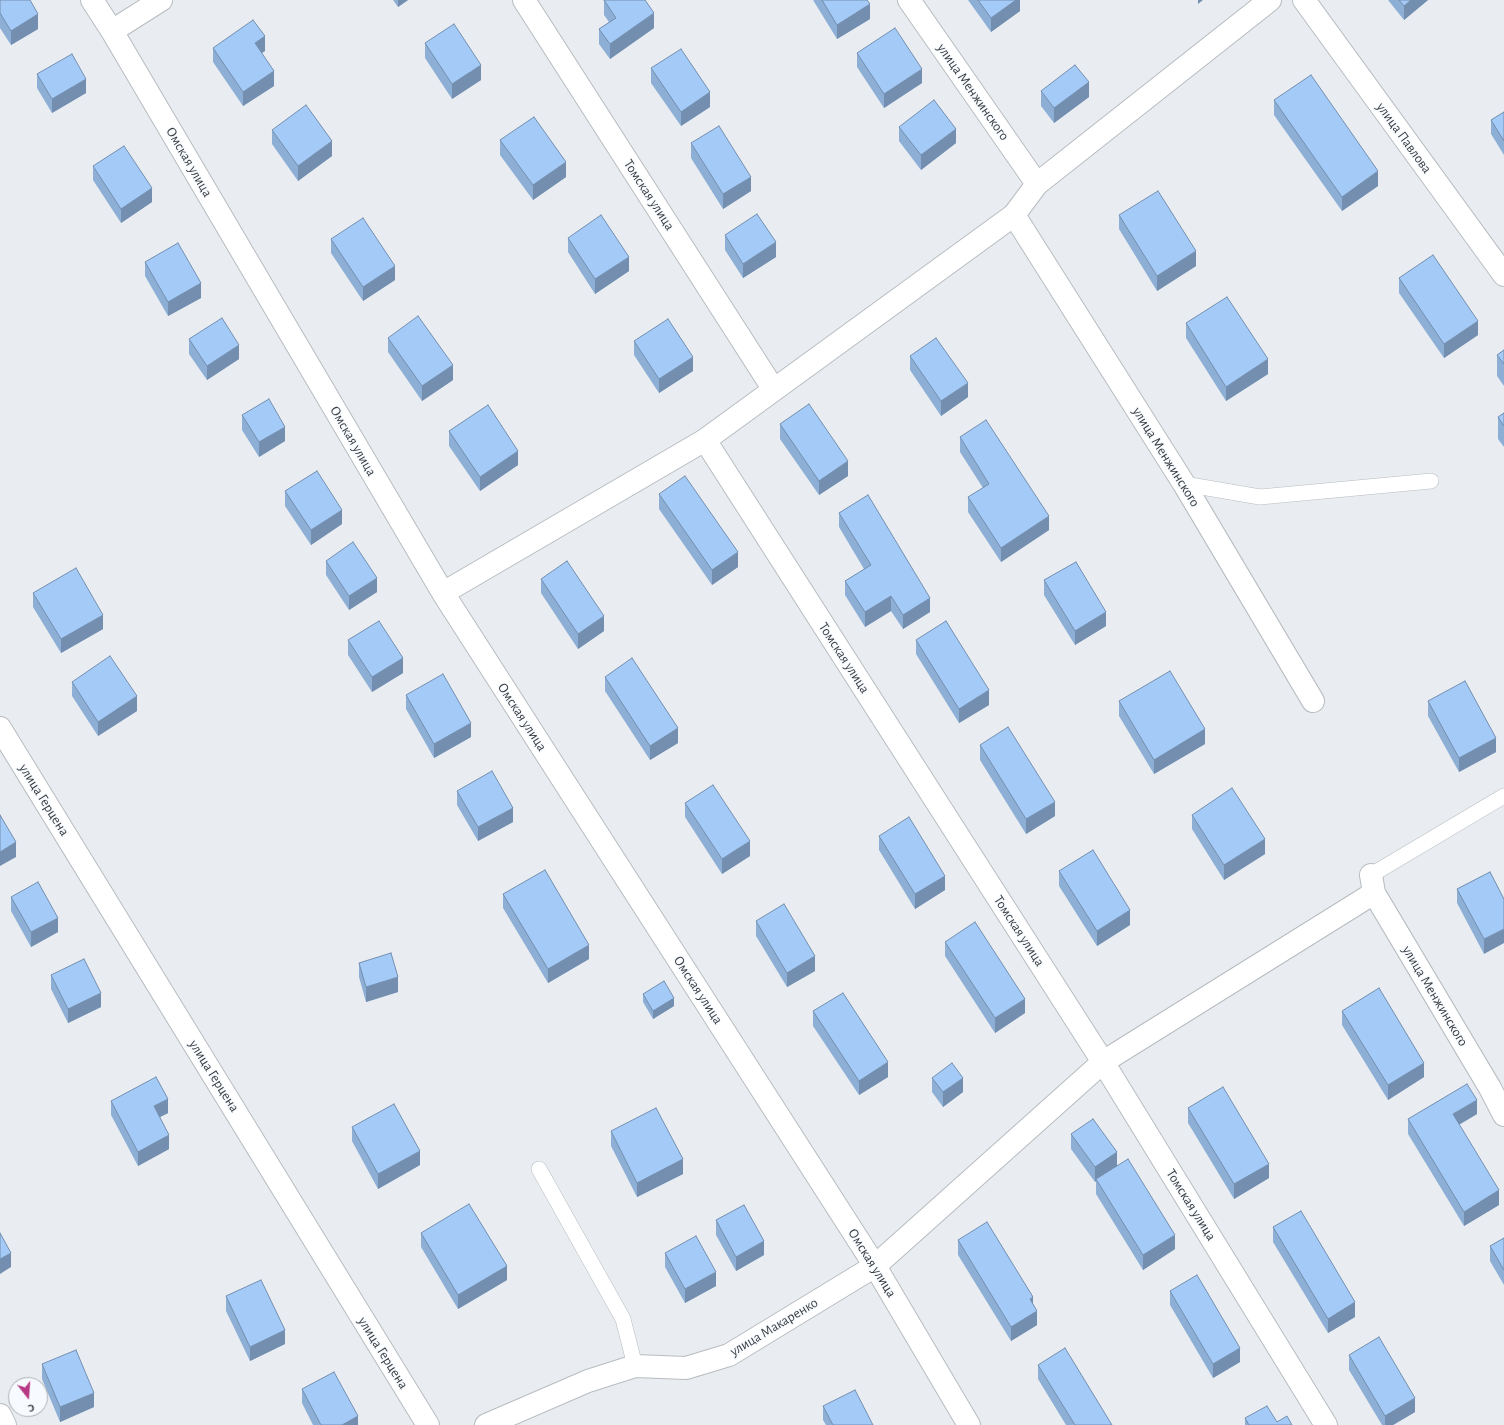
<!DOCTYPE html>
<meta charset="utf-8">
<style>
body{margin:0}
#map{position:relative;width:1504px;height:1425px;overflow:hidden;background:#e9edf2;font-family:"Alegreya Sans",sans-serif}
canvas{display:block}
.north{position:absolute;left:8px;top:1377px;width:40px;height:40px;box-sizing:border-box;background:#f7fbff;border:1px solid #abafb2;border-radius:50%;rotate:163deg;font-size:11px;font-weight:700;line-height:16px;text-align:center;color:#3a3c3e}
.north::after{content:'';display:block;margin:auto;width:14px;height:18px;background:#b83884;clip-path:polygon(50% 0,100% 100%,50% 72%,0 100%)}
</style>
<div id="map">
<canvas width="1504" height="1425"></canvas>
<div class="north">С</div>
</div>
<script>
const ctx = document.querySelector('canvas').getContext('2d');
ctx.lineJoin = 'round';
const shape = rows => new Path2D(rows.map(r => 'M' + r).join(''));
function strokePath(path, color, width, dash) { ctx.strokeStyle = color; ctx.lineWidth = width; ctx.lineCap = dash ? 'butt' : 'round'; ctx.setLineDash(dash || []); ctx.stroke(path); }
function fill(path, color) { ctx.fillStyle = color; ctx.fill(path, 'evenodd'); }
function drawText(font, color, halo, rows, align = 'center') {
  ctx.font = font + ' "Alegreya Sans",sans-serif'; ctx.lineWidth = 3; ctx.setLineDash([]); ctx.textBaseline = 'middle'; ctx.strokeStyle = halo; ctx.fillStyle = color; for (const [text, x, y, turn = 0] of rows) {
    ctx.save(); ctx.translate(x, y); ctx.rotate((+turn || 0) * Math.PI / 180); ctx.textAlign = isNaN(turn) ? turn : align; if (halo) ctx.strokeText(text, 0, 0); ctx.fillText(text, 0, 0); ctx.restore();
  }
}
const service = shape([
 [1184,484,1260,497,1431,481],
 [1371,875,1504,796],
 [539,1169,623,1319,635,1366]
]);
const minor = shape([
 [92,0,112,31,443,593,875,1266,969,1425],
 [524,0,774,390],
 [909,0,1037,184],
 [1304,0,1504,275],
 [112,31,161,0],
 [1014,215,1184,484,1313,701],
 [705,440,1103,1062,1326,1425],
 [443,593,705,440,1014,215,1037,184,1270,0],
 [0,728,428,1425],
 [1371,875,1374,893,1490,1088,1504,1115],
 [0,1415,5,1425],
 [486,1425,588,1381,635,1366,686,1368,729,1355,875,1266,1103,1062,1374,893]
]);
const wall = shape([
 [0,0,38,29,11,45,0,28],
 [393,0,408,0,398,7],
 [604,0,654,28,610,59,599,44,599,29,609,22,604,15],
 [813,0,867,0,870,19,837,39],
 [968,0,1020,0,1020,11,991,32],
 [1388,0,1428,0,1404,20],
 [425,43,481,80,452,99,425,58],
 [213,48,265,51,262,53,274,86,243,106,213,62],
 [857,53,922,83,884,108,857,67],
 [651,68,710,107,681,126,651,83],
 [37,74,86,93,52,113,37,88],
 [1041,91,1089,97,1054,123,1041,106],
 [1274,100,1378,186,1342,211,1274,115],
 [1504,112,1504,155,1491,134,1491,120],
 [899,127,956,143,921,170,899,141],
 [272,130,332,156,298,181,272,144],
 [500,140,566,177,533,200,500,155],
 [691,143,751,191,723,209,691,158],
 [93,166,152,202,121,223,93,180],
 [1119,215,1196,266,1157,291,1119,229],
 [725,235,776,257,743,278,725,250],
 [568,238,629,271,595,294,568,252],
 [331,239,395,280,363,301,331,253],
 [145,262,201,298,168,316,145,276],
 [1399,278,1478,335,1444,358,1399,293],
 [1186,323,1268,374,1226,401,1186,338],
 [388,338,453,380,422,401,388,352],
 [189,339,239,359,207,380,189,354],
 [634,341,693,371,659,393,634,355],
 [1504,350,1504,386,1497,376,1497,355],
 [910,356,968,397,941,416,910,370],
 [1504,413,1504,447,1498,439,1498,417],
 [242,415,285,441,259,457,242,430],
 [780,424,848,476,819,495,780,439],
 [449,431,518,465,480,491,449,446],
 [960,437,1049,530,1001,562,968,512,968,497,983,488,960,452],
 [285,491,342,524,311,545,285,506],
 [659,494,738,567,712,585,659,509],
 [839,513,930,612,903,629,891,611,865,627,845,595,845,581,864,569,839,527],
 [326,561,377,592,349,610,326,575],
 [541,579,604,631,578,649,541,593],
 [1044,580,1106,626,1075,645,1044,595],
 [33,593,103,629,61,653,33,607],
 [348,640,403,673,372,692,348,655],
 [916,640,989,705,959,723,916,654],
 [605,677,678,743,650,760,605,691],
 [72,682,137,711,98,736,72,696],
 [406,695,471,737,434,758,406,709],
 [1119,701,1205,744,1154,774,1119,716],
 [1428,701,1496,752,1459,772,1428,716],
 [980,745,1055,816,1026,834,980,760],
 [457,791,513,822,478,841,457,805],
 [685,803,750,856,722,874,685,817],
 [1192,815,1265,854,1224,880,1192,829],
 [879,836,945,890,915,909,879,850],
 [1059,871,1130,925,1097,946,1059,886],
 [1490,872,1484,954,1457,903,1457,889],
 [503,894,589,959,548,983,503,908],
 [11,897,58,932,31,947,11,911],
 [756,921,815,971,787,987,756,936],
 [945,942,1025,1013,995,1033,945,956],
 [359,963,398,992,366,1002,359,977],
 [51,975,101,1007,68,1023,51,989],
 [643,994,674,1006,653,1019,643,1002],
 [813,1011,888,1077,859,1095,813,1026],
 [1342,1011,1424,1077,1388,1100,1342,1025],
 [932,1078,963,1092,943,1107,932,1092],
 [111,1101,168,1113,160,1117,169,1149,138,1166,111,1115],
 [1188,1108,1269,1178,1234,1199,1188,1123],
 [1477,1114,1459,1125,1499,1205,1464,1226,1408,1134,1408,1119],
 [352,1127,420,1165,378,1189,352,1141],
 [611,1131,683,1174,637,1197,611,1146],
 [1071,1134,1117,1166,1175,1249,1143,1270,1096,1194,1096,1181,1095,1182,1071,1149],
 [716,1220,764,1255,736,1271,716,1235],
 [1273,1227,1355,1317,1328,1333,1273,1242],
 [421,1233,507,1280,458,1309,421,1247],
 [1504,1238,1504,1285,1490,1261,1490,1246],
 [958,1240,1033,1304,1037,1325,1011,1341,958,1255],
 [665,1253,716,1286,685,1303,665,1267],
 [1170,1291,1240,1362,1213,1378,1170,1305],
 [226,1296,285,1344,250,1361,226,1311],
 [1349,1355,1415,1412,1393,1425,1382,1425,1349,1370],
 [42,1364,94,1407,60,1422,42,1379],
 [1038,1365,1112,1425,1066,1425,1038,1379],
 [302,1389,358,1425,313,1425,302,1403],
 [823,1406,873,1425,826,1425,823,1420],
 [1245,1418,1277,1422,1292,1425,1245,1425]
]);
const shadedWall = shape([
 [398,0,408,0,398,7],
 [1016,0,1020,0,1020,11,991,32,991,18],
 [1198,0,1203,0,1198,4],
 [1411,0,1428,0,1404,20,1404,6],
 [870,4,870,19,837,39,837,25],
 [654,13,654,28,610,59,610,44],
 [38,14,38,29,11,45,11,31],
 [265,36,265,51,255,57,255,43],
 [481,65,481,80,452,99,452,84],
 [922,69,922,83,884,108,884,94],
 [274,71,274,86,243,106,243,92],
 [86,79,86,93,52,113,52,99],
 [1089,82,1089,97,1054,123,1054,108],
 [710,92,710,107,681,126,681,112],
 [956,129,956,143,921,170,921,155],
 [332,141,332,156,298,181,298,166],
 [566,162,566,177,533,200,533,185],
 [1378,171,1378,186,1342,211,1342,197],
 [751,177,751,191,723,209,723,194],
 [152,188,152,202,121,223,121,209],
 [776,242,776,257,743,278,743,264],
 [1196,251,1196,266,1157,291,1157,276],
 [629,257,629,271,595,294,595,279],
 [395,266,395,280,363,301,363,287],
 [201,283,201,298,168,316,168,302],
 [1478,321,1478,335,1444,358,1444,344],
 [239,345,239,359,207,380,207,366],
 [693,357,693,371,659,393,659,379],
 [1268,359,1268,374,1226,401,1226,387],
 [453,365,453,380,422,401,422,386],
 [968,383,968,397,941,416,941,401],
 [285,427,285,441,259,457,259,442],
 [518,451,518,465,480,491,480,477],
 [848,461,848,476,819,495,819,481],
 [342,510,342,524,311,545,311,530],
 [1049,516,1049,530,1001,562,1001,548],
 [738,552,738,567,712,585,712,570],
 [377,578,377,592,349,610,349,596],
 [891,596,891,611,865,627,865,612],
 [930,598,930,612,903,629,903,615],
 [1106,612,1106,626,1075,645,1075,631],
 [103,615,103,629,61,653,61,639],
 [604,616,604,631,578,649,578,634],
 [403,658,403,673,372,692,372,677],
 [989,690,989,705,959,723,959,709],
 [137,696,137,711,98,736,98,722],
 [471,723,471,737,434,758,434,744],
 [678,728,678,743,650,760,650,746],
 [1205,729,1205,744,1154,774,1154,760],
 [1496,738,1496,752,1459,772,1459,758],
 [1055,802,1055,816,1026,834,1026,819],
 [513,808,513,822,478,841,478,827],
 [1265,839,1265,854,1224,880,1224,865],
 [750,841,750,856,722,874,722,859],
 [16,842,16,857,0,866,0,852],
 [945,876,945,890,915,909,915,894],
 [1130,910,1130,925,1097,946,1097,931],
 [58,918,58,932,31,947,31,932],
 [1504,929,1504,943,1484,954,1484,939],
 [589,945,589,959,548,983,548,969],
 [815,956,815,971,787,987,787,973],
 [398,977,398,992,366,1002,366,987],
 [101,993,101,1007,68,1023,68,1009],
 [674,998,674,1006,653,1019,653,1011],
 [1025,999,1025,1013,995,1033,995,1018],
 [888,1062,888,1077,859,1095,859,1081],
 [1424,1063,1424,1077,1388,1100,1388,1085],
 [963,1078,963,1092,943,1107,943,1092],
 [168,1099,168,1113,154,1120,154,1106],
 [1477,1100,1477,1114,1453,1128,1453,1114],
 [169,1135,169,1149,138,1166,138,1152],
 [420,1151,420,1165,378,1189,378,1174],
 [1117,1152,1117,1166,1096,1179,1096,1181,1095,1182,1095,1167],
 [683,1159,683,1174,637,1197,637,1183],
 [1269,1164,1269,1178,1234,1199,1234,1184],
 [1499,1190,1499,1205,1464,1226,1464,1212],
 [1175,1235,1175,1249,1143,1270,1143,1255],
 [764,1241,764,1255,736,1271,736,1257],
 [11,1253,11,1267,0,1274,0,1259],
 [507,1266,507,1280,458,1309,458,1295],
 [716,1272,716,1286,685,1303,685,1289],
 [1033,1297,1033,1311,1030,1299],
 [1355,1302,1355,1317,1328,1333,1328,1319],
 [1037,1311,1037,1325,1011,1341,1011,1327],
 [285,1330,285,1344,250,1361,250,1347],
 [1240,1348,1240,1362,1213,1378,1213,1364],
 [94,1393,94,1407,60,1422,60,1407],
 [1415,1398,1415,1412,1393,1425,1385,1425,1385,1416],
 [358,1416,358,1425,342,1425]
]);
const building = shape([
 [0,0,30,0,38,14,11,31,0,13,0,0],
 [604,0,645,0,654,13,610,44,599,29,616,18,604,0],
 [822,0,867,0,870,4,837,25,822,0],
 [978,0,1016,0,991,18,978,0],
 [1399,0,1411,0,1404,6,1399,0],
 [253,20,265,36,255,43,274,71,243,92,213,48,253,20],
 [454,24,481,65,452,84,425,43,454,24],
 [895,28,922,69,884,94,857,53,895,28],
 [681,49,710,92,681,112,651,68,681,49],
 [72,54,86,79,52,99,37,74,72,54],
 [1075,65,1089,82,1054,108,1041,91,1075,65],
 [1311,75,1378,171,1342,197,1274,100,1311,75],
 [934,100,956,129,921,155,899,127,934,100],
 [306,105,332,141,298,166,272,130,306,105],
 [1504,112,1504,141,1491,120,1504,112],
 [534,117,566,162,533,185,500,140,534,117],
 [719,126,751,177,723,194,691,143,719,126],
 [124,146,152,188,121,209,93,166,124,146],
 [1158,191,1196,251,1157,276,1119,215,1158,191],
 [757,214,776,242,743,264,725,235,757,214],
 [601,215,629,257,595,279,568,238,601,215],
 [363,218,395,266,363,287,331,239,363,218],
 [178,243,201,283,168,302,145,262,178,243],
 [1433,255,1478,321,1444,344,1399,278,1433,255],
 [1227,297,1268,359,1226,387,1186,323,1227,297],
 [418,316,453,365,422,386,388,338,418,316],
 [222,318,239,345,207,366,189,339,222,318],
 [668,319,693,357,659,379,634,341,668,319],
 [936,338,968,383,941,401,910,356,936,338],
 [1504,350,1504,364,1497,355,1504,350],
 [269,399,285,427,259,442,242,415,269,399],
 [809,404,848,461,819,481,780,424,809,404],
 [488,405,518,451,480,477,449,431,488,405],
 [1504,413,1504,426,1498,417,1504,413],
 [986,420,1049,516,1001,548,968,497,989,484,960,437,986,420],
 [317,471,342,510,311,530,285,491,317,471],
 [685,476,738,552,712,570,659,494,685,476],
 [868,495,930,598,903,615,891,596,865,612,845,581,871,565,839,513,868,495],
 [353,542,377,578,349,596,326,561,353,542],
 [567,561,604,616,578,634,541,579,567,561],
 [1076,562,1106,612,1075,631,1044,580,1076,562],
 [76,568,103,615,61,639,33,593,76,568],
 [379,621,403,658,372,677,348,640,379,621],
 [946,621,989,690,959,709,916,640,946,621],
 [110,656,137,696,98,722,72,682,110,656],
 [632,658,678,728,650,746,605,677,632,658],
 [1170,671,1205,729,1154,760,1119,701,1170,671],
 [443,674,471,723,434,744,406,695,443,674],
 [1465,681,1496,738,1459,758,1428,701,1465,681],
 [1008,727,1055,802,1026,819,980,745,1008,727],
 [492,771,513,808,478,827,457,791,492,771],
 [713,785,750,841,722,859,685,803,713,785],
 [1232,788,1265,839,1224,865,1192,815,1232,788],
 [0,815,16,842,0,852,0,815],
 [909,817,945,876,915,894,879,836,909,817],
 [1093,850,1130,910,1097,931,1059,871,1093,850],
 [545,870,589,945,548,969,503,894,545,870],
 [1490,872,1504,899,1504,929,1484,939,1457,889,1490,872],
 [38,882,58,918,31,932,11,897,38,882],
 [784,904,815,956,787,973,756,921,784,904],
 [975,922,1025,999,995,1018,945,942,975,922],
 [391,953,398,977,366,987,359,963,391,953],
 [84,959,101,993,68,1009,51,975,84,959],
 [664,981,674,998,653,1011,643,994,664,981],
 [1379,988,1424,1063,1388,1085,1342,1011,1379,988],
 [843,993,888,1062,859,1081,813,1011,843,993],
 [952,1063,963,1078,943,1092,932,1078,952,1063],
 [156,1077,168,1099,154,1106,169,1135,138,1152,111,1101,156,1077],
 [1467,1084,1477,1100,1453,1114,1499,1190,1464,1212,1408,1119,1467,1084],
 [1223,1087,1269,1164,1234,1184,1188,1108,1223,1087],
 [394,1104,420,1151,378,1174,352,1127,394,1104],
 [656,1108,683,1159,637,1183,611,1131,656,1108],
 [1093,1119,1117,1152,1095,1167,1071,1134,1093,1119],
 [1128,1159,1175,1235,1143,1255,1096,1179,1128,1159],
 [469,1204,507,1266,458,1295,421,1233,469,1204],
 [744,1205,764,1241,736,1257,716,1220,744,1205],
 [1301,1211,1355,1302,1328,1319,1273,1227,1301,1211],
 [987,1222,1033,1297,1030,1299,1037,1311,1011,1327,958,1240,987,1222],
 [0,1233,11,1253,0,1259,0,1233],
 [696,1236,716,1272,685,1289,665,1253,696,1236],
 [1504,1238,1504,1270,1490,1246,1504,1238],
 [1197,1275,1240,1348,1213,1364,1170,1291,1197,1275],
 [261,1280,285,1330,250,1347,226,1296,261,1280],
 [1379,1337,1415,1398,1385,1416,1349,1355,1379,1337],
 [1065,1348,1112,1425,1075,1425,1038,1365,1065,1348],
 [76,1350,94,1393,60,1407,42,1364,76,1350],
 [334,1372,358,1416,342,1425,321,1425,302,1389,334,1372],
 [855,1390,873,1425,833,1425,823,1406,855,1390],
 [1267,1406,1277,1422,1287,1416,1292,1425,1249,1425,1245,1418,1267,1406]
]);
const streetNames = [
 ["улица Менжинского",973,92,55],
 ["улица Павлова",1404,138,54],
 ["Омская улица",189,162,60],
 ["Томская улица",649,195,57],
 ["Омская улица",353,441,60],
 ["улица Менжинского",1166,457,58],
 ["Томская улица",844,658,57],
 ["Омская улица",522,717,57],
 ["улица Герцена",44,800,58],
 ["Томская улица",1019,931,57],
 ["Омская улица",698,990,57],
 ["улица Менжинского",1435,996,59],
 ["улица Герцена",214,1076,58],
 ["Томская улица",1191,1205,58],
 ["Омская улица",872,1263,58],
 ["улица Макаренко",774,1327,-31],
 ["улица Герцена",383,1353,58]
];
strokePath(service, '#b7bcc0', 16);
strokePath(minor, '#b7bcc0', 24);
strokePath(service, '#fff', 15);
strokePath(minor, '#fff', 22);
fill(wall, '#8dafd5');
fill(shadedWall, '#738eae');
fill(building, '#a4cbf8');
strokePath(building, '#738eae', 1);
drawText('14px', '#3a3c3e', '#f7fbff', streetNames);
</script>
